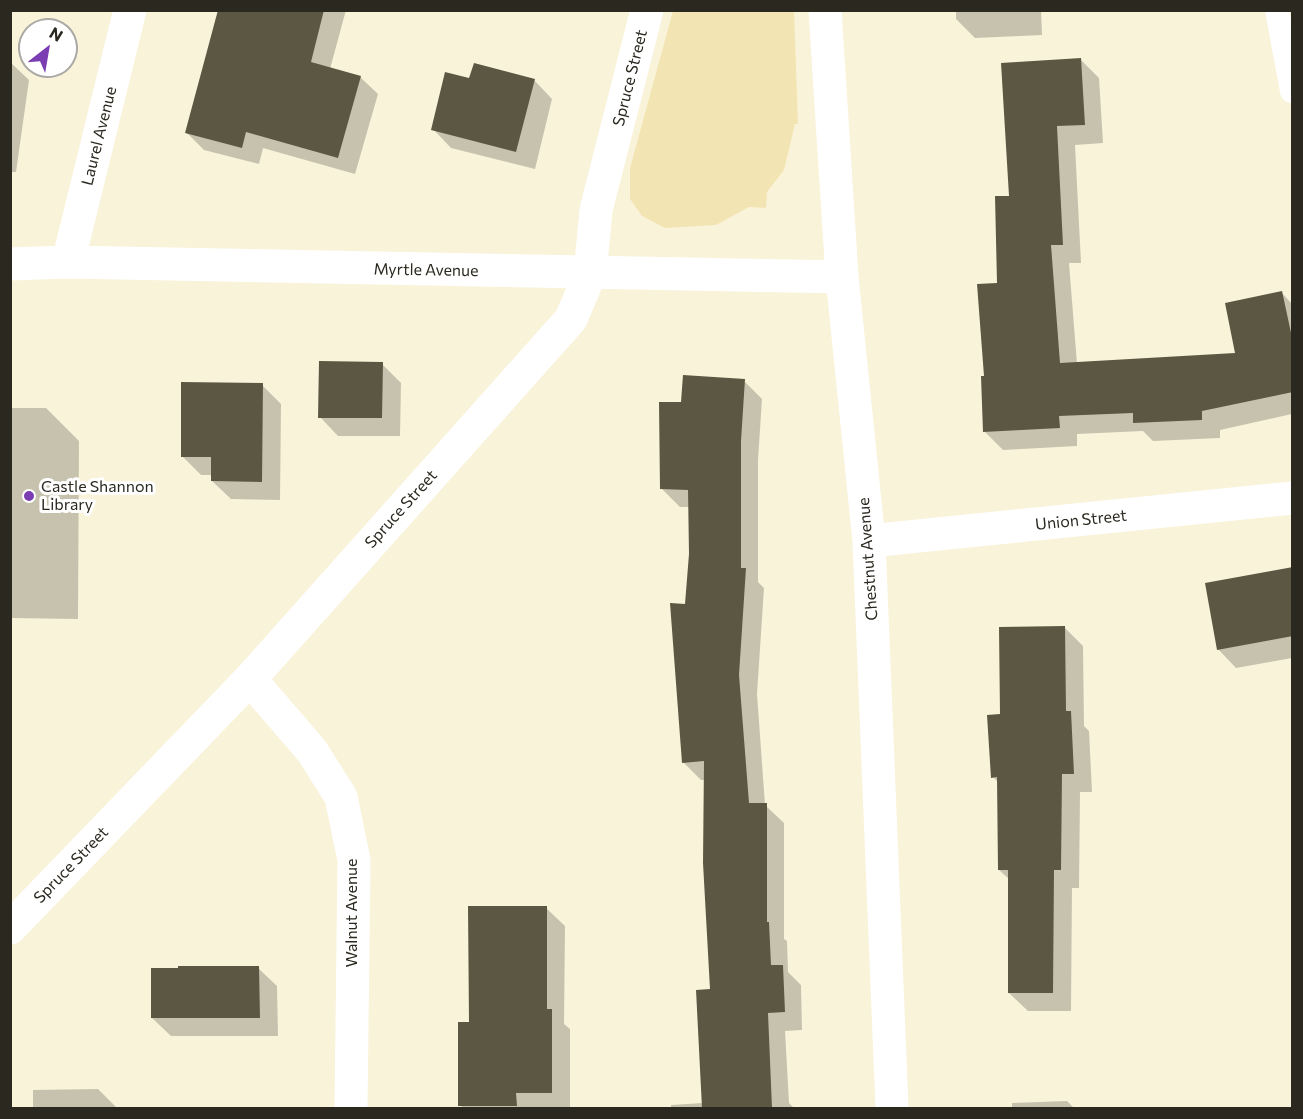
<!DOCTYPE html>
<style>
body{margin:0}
#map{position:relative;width:1303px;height:1119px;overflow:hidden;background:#f9f3da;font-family:Commissioner,sans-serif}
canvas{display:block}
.frame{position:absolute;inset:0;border:12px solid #2a281f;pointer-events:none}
.north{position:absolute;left:18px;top:18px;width:60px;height:60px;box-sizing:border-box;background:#fff;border:2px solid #aaa9a5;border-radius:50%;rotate:31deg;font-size:16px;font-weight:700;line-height:24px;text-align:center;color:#2a281f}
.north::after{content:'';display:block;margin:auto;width:21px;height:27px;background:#7a3db2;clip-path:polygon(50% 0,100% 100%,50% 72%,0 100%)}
</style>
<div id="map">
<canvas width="1303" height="1119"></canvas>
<div class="frame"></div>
<div class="north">N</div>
</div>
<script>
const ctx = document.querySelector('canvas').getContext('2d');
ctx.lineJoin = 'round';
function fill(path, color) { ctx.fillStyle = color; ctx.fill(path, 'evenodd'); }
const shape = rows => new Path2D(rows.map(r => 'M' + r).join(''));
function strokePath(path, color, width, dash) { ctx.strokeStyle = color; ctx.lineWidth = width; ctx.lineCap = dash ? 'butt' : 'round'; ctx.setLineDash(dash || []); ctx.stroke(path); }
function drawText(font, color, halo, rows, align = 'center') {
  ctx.font = font + ' Commissioner,sans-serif'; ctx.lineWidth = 6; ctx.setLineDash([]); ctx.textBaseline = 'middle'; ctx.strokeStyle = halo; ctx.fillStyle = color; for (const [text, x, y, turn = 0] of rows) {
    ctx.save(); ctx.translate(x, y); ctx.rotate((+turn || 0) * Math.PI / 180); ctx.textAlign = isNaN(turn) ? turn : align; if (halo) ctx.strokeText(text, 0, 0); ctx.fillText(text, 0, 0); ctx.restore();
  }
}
const green = shape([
 [673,11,794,11,798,124,795,124,784,170,767,192,766,208,749,207,716,225,665,228,642,216,630,199,630,168]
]);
const shadow = shape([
 [280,10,346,10,330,69,360,77,378,94,355,174,263,148,259,164,204,150,187,133],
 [956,10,1041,10,1042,35,975,38,956,19],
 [1081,60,1099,78,1103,143,1075,145,1081,263,1069,263,1077,364,1237,354,1282,293,1292,304,1292,414,1220,430,1220,438,1153,441,1143,431,1077,434,1077,446,1003,450,985,432,986,377,1010,197],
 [10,62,29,80,16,172,10,172],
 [470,80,534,80,552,99,535,169,451,148,433,129],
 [382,364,401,383,400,436,338,436,320,417],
 [744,381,762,399,758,460,758,582,764,588,757,694,765,805,784,823,784,939,787,941,788,972,801,985,802,1030,785,1031,789,1103,794,1108,671,1108,671,1105,703,1103,712,990,705,780,701,780,683,762,690,554,690,507,680,507,662,489,682,404],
 [262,385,281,404,280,500,231,499,212,481,212,475,201,475,182,456],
 [10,408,46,408,79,441,78,619,10,618],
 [1292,569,1292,658,1236,668,1218,649],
 [1064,627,1083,646,1084,726,1089,731,1092,792,1080,792,1079,888,1072,888,1071,1011,1028,1011,1009,993,1010,880,999,870,999,783,993,777,1002,716],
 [546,908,565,926,564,1024,570,1029,570,1108,463,1108,460,1105,470,1023],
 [258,968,277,986,278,1036,171,1036,152,1018],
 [98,1089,117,1108,33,1108,33,1090],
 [1067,1101,1074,1108,1012,1108,1012,1103]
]);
const building = shape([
 [218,10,324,10,311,62,361,76,338,158,246,132,242,148,185,133],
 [1081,58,1085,125,1057,126,1063,245,1051,245,1060,363,1235,353,1225,303,1282,291,1293,342,1293,392,1202,411,1202,420,1133,423,1133,413,1059,416,1060,428,983,432,981,376,984,376,977,284,997,283,995,196,1009,196,1001,63],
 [474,63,535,79,516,152,431,130,445,72,469,78],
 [319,361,383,362,382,418,318,418],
 [683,375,745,379,741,441,741,568,746,568,739,675,749,803,767,803,767,922,769,922,771,965,783,965,785,1012,768,1013,772,1108,702,1108,696,990,710,989,703,863,704,761,682,763,670,603,685,604,689,554,688,490,660,489,659,402,681,402],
 [181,382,263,383,262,482,211,481,211,457,181,457],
 [1293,567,1293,636,1217,650,1205,583],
 [1065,626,1066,711,1071,711,1074,774,1062,774,1061,870,1054,870,1053,993,1008,993,1008,870,998,870,997,777,991,778,987,715,1000,714,999,627],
 [468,906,547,906,547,1009,552,1009,552,1093,516,1093,517,1106,458,1106,458,1022,469,1022],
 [178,966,259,966,260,1018,151,1018,151,968,178,968]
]);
const service = shape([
 [1277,10,1292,91]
]);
const minor = shape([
 [825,10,842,277,869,541,892,1108],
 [68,262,130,10],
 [10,264,68,262,842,277],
 [869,541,1292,498],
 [250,679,312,751,341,797,354,860,351,1108],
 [10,928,250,679,571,319,590,274,596,210,647,10]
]);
const markers = [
 [29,496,6,"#7a3db2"]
];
const streetNames = [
 ["Spruce Street",630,78,-76],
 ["Laurel Avenue",99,136,-76],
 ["Myrtle Avenue",426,270,1],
 ["Spruce Street",401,509,-48],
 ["Union Street",1081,520,-6],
 ["Chestnut Avenue",868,559,-94],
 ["Spruce Street",71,865,-46],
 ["Walnut Avenue",352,913,-90]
];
const poiNames = [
 ["Castle Shannon",41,487],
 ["Library",41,505]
];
fill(green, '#f3e5b3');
fill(shadow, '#0003');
fill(building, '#5c5742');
strokePath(service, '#fff', 24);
strokePath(minor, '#fff', 33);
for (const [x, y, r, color] of markers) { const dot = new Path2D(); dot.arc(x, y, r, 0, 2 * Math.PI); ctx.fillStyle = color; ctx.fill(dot); strokePath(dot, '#fff', 2); }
drawText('16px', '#2a281f', '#fff', streetNames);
drawText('16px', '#2a281f', '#fff', poiNames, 'left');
</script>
